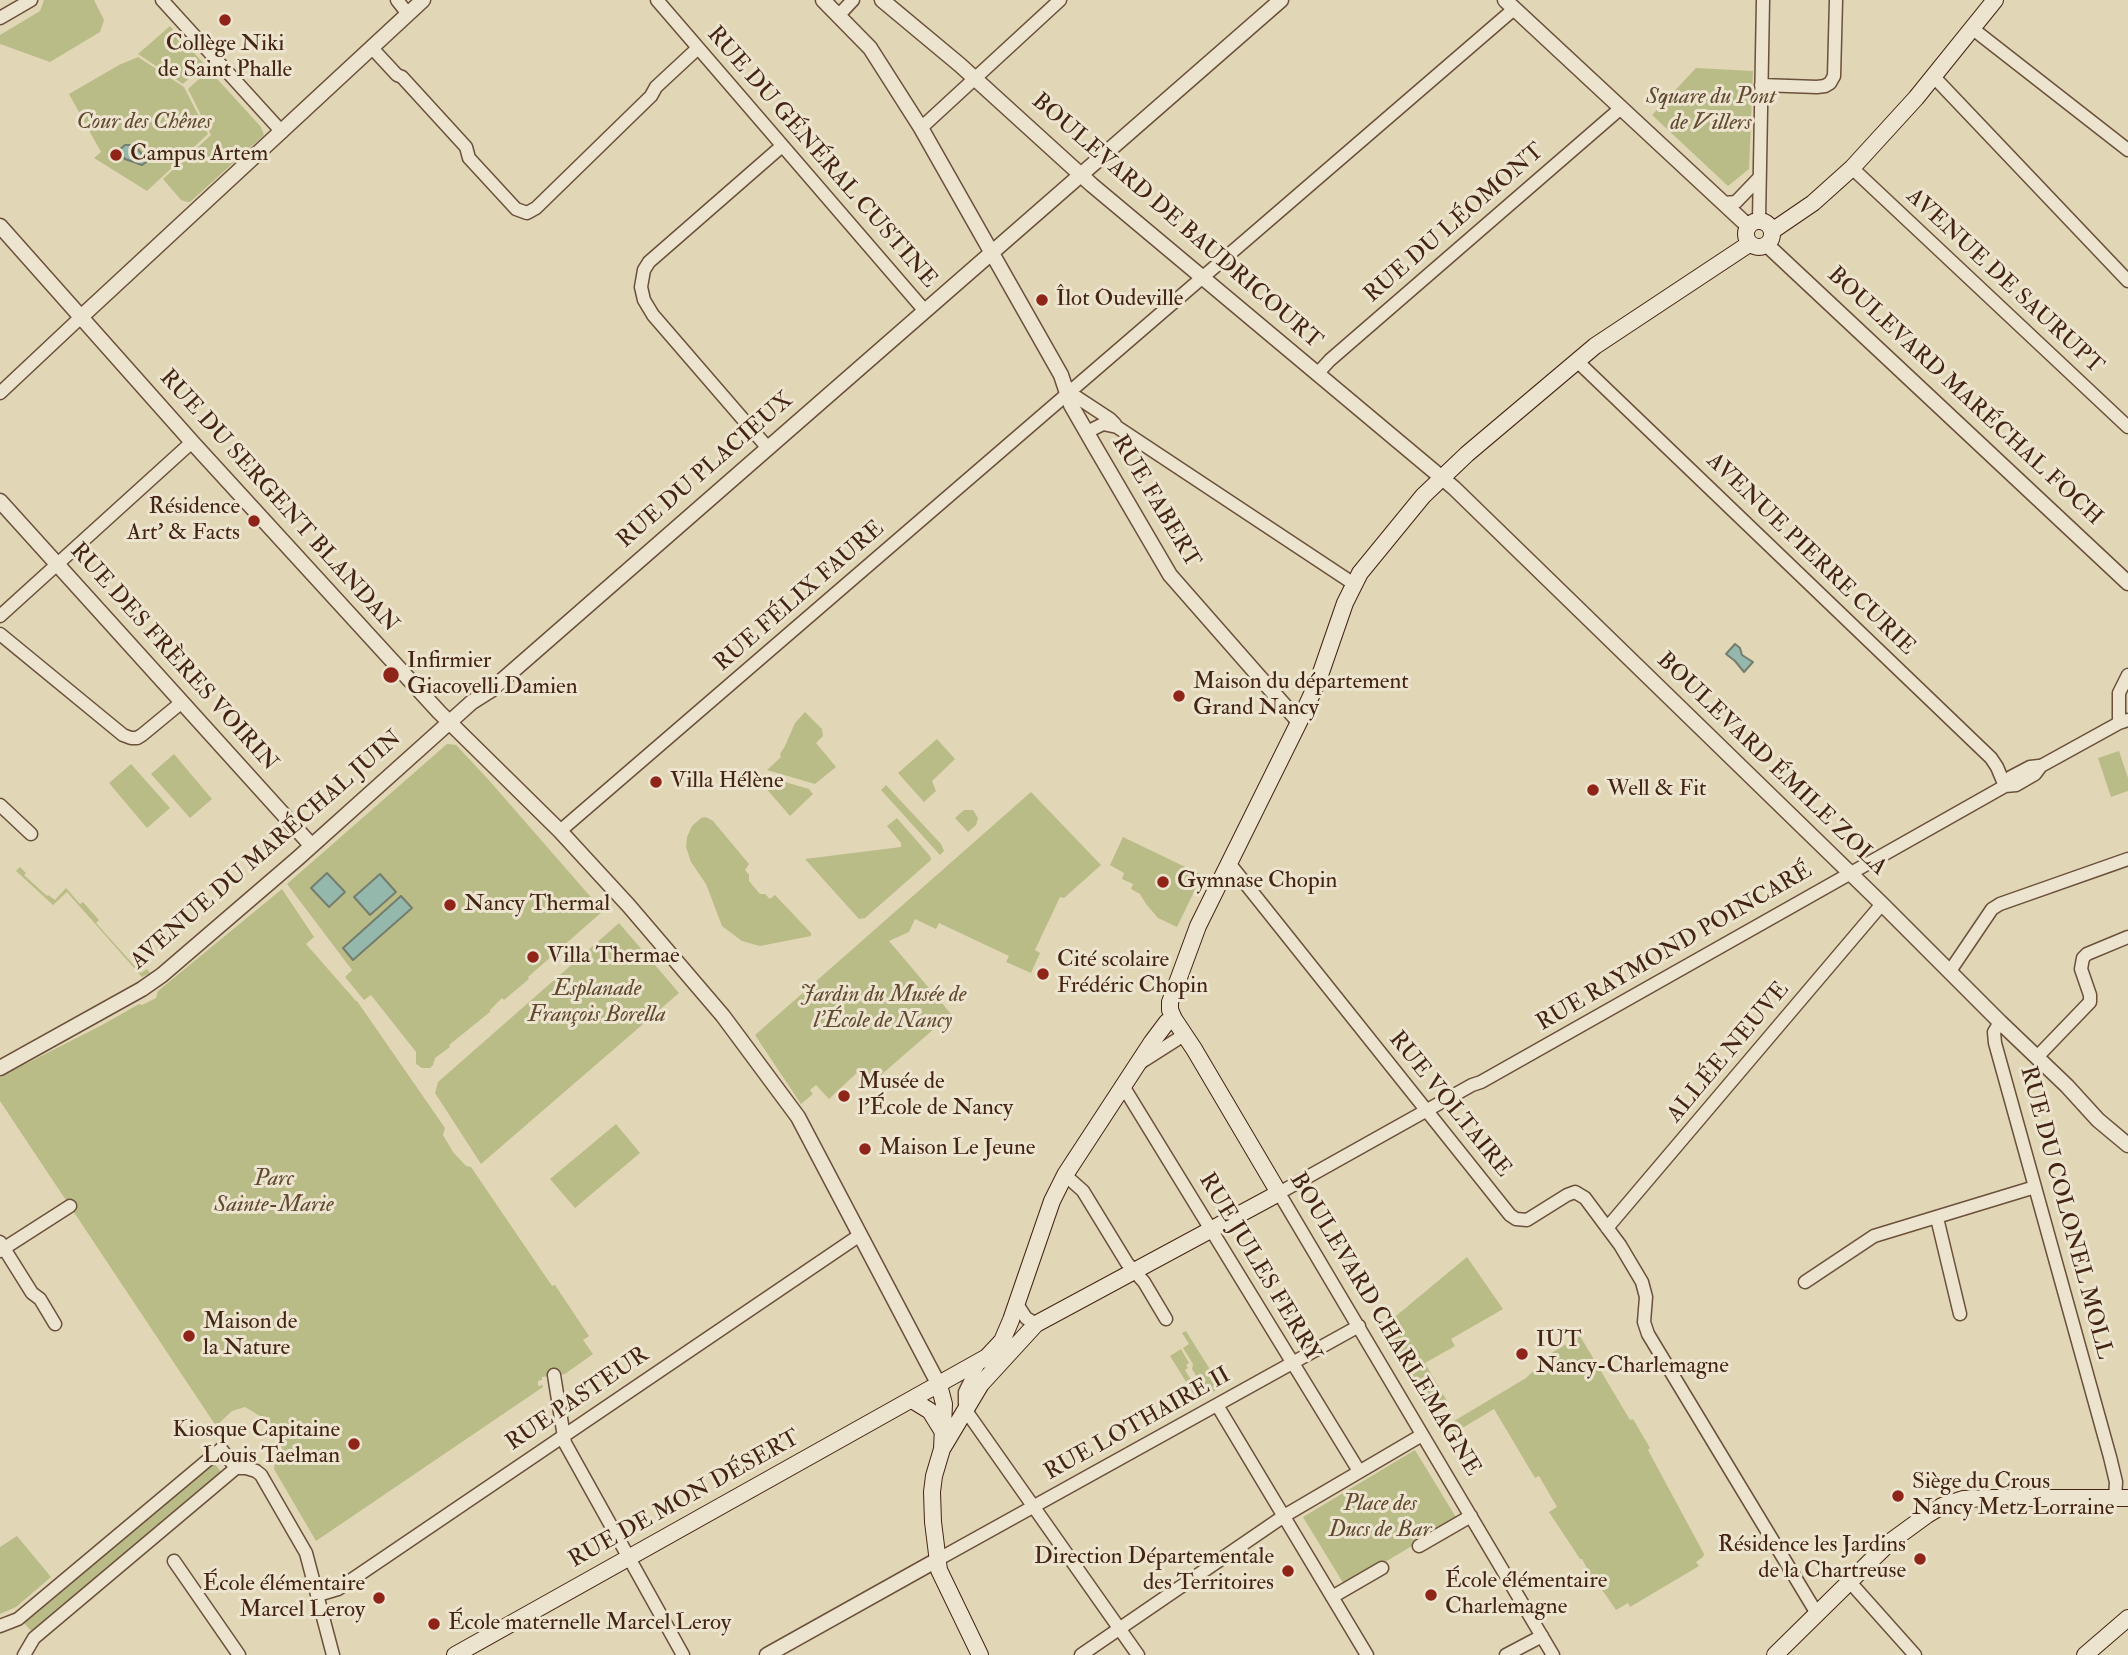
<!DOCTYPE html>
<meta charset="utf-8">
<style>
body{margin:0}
canvas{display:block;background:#e1d6b5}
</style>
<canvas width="2128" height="1655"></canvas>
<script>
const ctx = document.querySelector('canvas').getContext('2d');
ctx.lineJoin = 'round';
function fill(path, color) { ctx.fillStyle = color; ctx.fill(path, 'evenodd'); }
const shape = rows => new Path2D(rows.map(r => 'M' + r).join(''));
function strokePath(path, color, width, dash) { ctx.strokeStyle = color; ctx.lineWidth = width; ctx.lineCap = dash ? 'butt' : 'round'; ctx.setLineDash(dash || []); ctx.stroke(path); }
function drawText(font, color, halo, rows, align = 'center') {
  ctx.font = font + ' "IM FELL Double Pica",serif'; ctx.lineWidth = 6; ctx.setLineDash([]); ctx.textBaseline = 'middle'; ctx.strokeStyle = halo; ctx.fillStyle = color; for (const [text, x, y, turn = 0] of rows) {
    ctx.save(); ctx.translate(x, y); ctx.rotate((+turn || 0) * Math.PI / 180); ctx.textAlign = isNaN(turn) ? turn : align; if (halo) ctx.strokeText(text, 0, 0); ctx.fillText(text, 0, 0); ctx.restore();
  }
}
const green = shape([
 [44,0,94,0,104,20,100,32,50,62,0,44,0,35,40,11],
 [170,26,204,64,183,84,138,54],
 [138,57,184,87,208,134,147,191,94,158,101,152,69,94,119,65],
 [1696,68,1753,71,1749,169,1728,186,1652,115],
 [209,70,261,127,264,135,190,202,187,202,181,200,163,179,211,135,188,89],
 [805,712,822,729,823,736,816,743,836,767,815,784,767,770,781,757,780,754,785,746,795,723],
 [937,739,955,759,932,781,936,791,924,802,898,773],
 [447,744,456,745,487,778,603,911,528,977,529,979,504,1000,502,998,490,1010,490,1012,449,1045,450,1047,435,1058,433,1065,430,1068,422,1068,416,1064,416,1052,371,995,364,1000,345,977,352,970,287,884],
 [2119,751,2128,778,2128,791,2111,797,2098,758],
 [174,754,212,799,190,818,151,774],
 [131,764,170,808,147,828,109,783],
 [761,775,809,789,813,794,790,816,757,778],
 [886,785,941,844,944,851,940,855,881,790],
 [1031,792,1101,865,1064,898,1060,897,1035,950,1040,953,1031,973,1006,962,1009,956,939,923,936,929,915,919,909,932,889,941,951,1014,873,1082,870,1080,866,1083,863,1081,868,1076,861,1069,829,1099,816,1085,810,1090,813,1094,801,1104,755,1035],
 [964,810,973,810,978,818,976,825,968,832,955,818],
 [706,817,713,821,749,864,745,870,749,875,749,881,760,894,765,894,770,899,775,895,811,933,811,936,760,946,742,941,722,926,706,884,691,862,686,847,687,837,692,826,701,818],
 [897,818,930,856,931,860,865,918,859,919,805,859,901,847,901,843,887,826],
 [1123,837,1202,875,1177,927,1158,918,1146,904,1140,894,1131,889,1133,884,1122,879,1124,873,1110,865],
 [20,867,26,873,24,875,47,896,48,895,55,900,66,888,80,904,83,902,99,920,96,923,141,973,147,969,150,973,142,977,67,892,53,905,16,871],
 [282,889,314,937,306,944,356,1001,357,1001,445,1128,443,1135,453,1152,466,1166,471,1167,552,1286,555,1285,589,1336,583,1340,593,1354,565,1374,542,1377,542,1380,538,1381,538,1386,543,1385,543,1387,316,1541,274,1469,275,1460,281,1454,282,1448,273,1431,260,1416,245,1407,232,1411,216,1426,0,1101,0,1077,102,1025,139,1004,142,1005,156,998,158,991],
 [619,923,679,993,481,1164,435,1093,438,1082],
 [616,1124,640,1153,575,1208,550,1179],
 [1467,1257,1503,1309,1451,1339,1455,1346,1425,1363,1447,1401,1428,1413,1379,1330],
 [1186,1331,1219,1384,1219,1388,1208,1395,1192,1369,1193,1364,1183,1348,1189,1344,1182,1333],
 [1580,1336,1630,1420,1633,1419,1650,1448,1648,1450,1704,1554,1703,1557,1696,1562,1699,1566,1630,1607,1628,1603,1616,1610,1598,1584,1596,1584,1582,1559,1580,1559,1549,1512,1557,1507,1539,1476,1535,1478,1494,1409,1444,1439,1439,1430,1526,1378,1553,1352],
 [1181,1349,1189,1363,1186,1365,1188,1368,1185,1370,1199,1393,1195,1396,1170,1356],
 [1415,1450,1457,1519,1345,1586,1303,1517],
 [213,1462,222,1473,33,1633,23,1622],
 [17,1536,51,1577,16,1607,0,1614,0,1547]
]);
const water = shape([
 [125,145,134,145,148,161,142,165,125,159,118,151,125,145],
 [1735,644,1740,648,1742,655,1753,662,1744,672,1735,661,1726,654,1735,644],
 [327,873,345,892,329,907,311,888,327,873],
 [380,874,396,892,370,915,354,897,380,874],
 [401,896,412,908,353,960,343,948,401,896]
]);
const minor = shape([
 [162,0,282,132],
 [397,0,408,14],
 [657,0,925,311],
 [838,16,853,0],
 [0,18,31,0],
 [1973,29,2128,150],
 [372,48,397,75,402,77,466,147,469,158,516,209,527,213,536,208,651,96,656,87,698,48],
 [1934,77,2128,281],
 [1761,85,1817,87,1825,86,1830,83,1834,76,1836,0],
 [921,128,1060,0],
 [1852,168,2128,427],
 [1724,203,1736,202,1759,178],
 [1759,220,1763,0],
 [1577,361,1991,758,1997,767,2005,786],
 [1317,374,1330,360,1621,108],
 [0,393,81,317],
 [1067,394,1078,398,1110,419,1115,424],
 [1087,432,1103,424,1117,427,1354,584],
 [767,447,653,315,644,300,641,287,644,270,649,262,782,146],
 [0,616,192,442],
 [0,634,123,735,131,738,137,738,142,735,182,702],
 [2119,723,2119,693,2128,675],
 [2005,786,2011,777,2030,767,2039,766],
 [0,805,31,834],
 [560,831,1514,9],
 [1229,863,1510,1215,1516,1219,1527,1220,1567,1195,1575,1192,1585,1198,1620,1245,1642,1282,1646,1297,1644,1322,1648,1334,1816,1612],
 [1950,971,1992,909,2000,904,2128,859],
 [2000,1022,1994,1032,1995,1043,2110,1457,2116,1482,2115,1499],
 [2037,1057,2090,1002,2090,995,2081,969,2083,958,2087,954,2128,937],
 [1140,1063,1184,1035],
 [1123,1086,1359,1471],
 [1065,1175,1083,1191,1127,1263,1144,1282,1166,1319],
 [1937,1218,1960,1314],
 [1607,1228,1882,904],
 [0,1242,32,1293,40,1299,55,1324],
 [0,1251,70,1206],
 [1805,1282,1874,1236,2035,1187],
 [1017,1304,1026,1318,1036,1324],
 [979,1363,965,1392,965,1403,969,1415,1138,1655],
 [554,1375,565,1443,683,1655],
 [1217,1405,1367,1655],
 [236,1468,246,1468,256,1471,261,1475,306,1553,333,1655],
 [1419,1546,1471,1516],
 [937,1560,1359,1326],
 [174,1561,239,1655],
 [1849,1581,1915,1655],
 [318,1595,338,1589,860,1235],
 [1332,1597,1382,1568],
 [0,1626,18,1619,221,1449,236,1468],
 [24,1655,34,1638,236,1468],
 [1081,1655,1284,1516,1422,1435],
 [1506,1655,1542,1636],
 [1553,1655,1279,1193,1472,1085,1481,1082,2005,786,2016,785,2035,774,2041,766,2119,723,2128,720]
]);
const tertiary = shape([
 [823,0,870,48,921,128,1061,375,1071,405,1094,445,1170,575,1299,722],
 [882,0,960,65,1092,185,1454,488,1882,904,2000,1022,2067,1086,2098,1120,2128,1145],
 [1505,0,1748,226],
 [0,226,192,442,439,712,560,831,629,906,723,1016,798,1117,939,1385],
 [1767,245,2128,583],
 [81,317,423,0],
 [0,501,311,845],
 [0,1068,142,989,162,975,297,859,472,702,491,690,1281,0],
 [767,1655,937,1560]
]);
const secondary = shape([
 '1746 234a13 13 0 1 1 26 0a13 13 0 1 1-26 0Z',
 [1772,231,1813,203,1852,168,1916,98,1995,0],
 [939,1385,944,1404,942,1449,934,1476,932,1492,933,1522,939,1570,980,1655],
 [912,1400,930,1411,943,1432],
 [942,1449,981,1384,1036,1324,1279,1193,1194,1049,1174,1019,1170,1010,1170,1002,1198,926,1299,722,1318,681,1345,603,1360,573,1423,496,1467,454,1595,346,1749,244],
 [455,1655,987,1357,1002,1341,1011,1320,1052,1201,1065,1175,1152,1042,1167,1022,1174,1019],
 [1775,1655,1890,1542,1927,1515,1942,1506,1963,1499,1993,1498,2128,1498],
 [2085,1655,2128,1618]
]);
const markers = [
 [225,20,7,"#8f2418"],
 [116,155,7,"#8f2418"],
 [1042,300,7,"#8f2418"],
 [254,521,7,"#8f2418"],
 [391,675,9,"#8f2418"],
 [1179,696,7,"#8f2418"],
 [656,782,7,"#8f2418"],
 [1593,790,7,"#8f2418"],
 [1163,882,7,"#8f2418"],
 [450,905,7,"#8f2418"],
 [533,957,7,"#8f2418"],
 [1043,974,7,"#8f2418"],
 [844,1096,7,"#8f2418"],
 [865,1149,7,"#8f2418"],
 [189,1336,7,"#8f2418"],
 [1522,1354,7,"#8f2418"],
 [354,1444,7,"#8f2418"],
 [1898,1496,7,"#8f2418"],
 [1920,1559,7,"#8f2418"],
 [1288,1571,7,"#8f2418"],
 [1431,1595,7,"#8f2418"],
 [379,1598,7,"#8f2418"],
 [434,1624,7,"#8f2418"]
];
const poiNames = [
 ["Collège Niki",225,45,"center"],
 ["de Saint Phalle",225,71,"center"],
 ["Campus Artem",130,155],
 ["Îlot Oudeville",1056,300],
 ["Résidence",240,508,"right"],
 ["Art' & Facts",240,534,"right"],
 ["Infirmier",407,662],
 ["Giacovelli Damien",407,688],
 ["Maison du département",1193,683],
 ["Grand Nancy",1193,709],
 ["Villa Hélène",670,782],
 ["Well & Fit",1607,790],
 ["Gymnase Chopin",1177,882],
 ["Nancy Thermal",464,905],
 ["Villa Thermae",547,957],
 ["Cité scolaire",1057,961],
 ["Frédéric Chopin",1057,987],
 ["Musée de",858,1083],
 ["l'École de Nancy",858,1109],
 ["Maison Le Jeune",879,1149],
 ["Maison de",203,1323],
 ["la Nature",203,1349],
 ["IUT",1536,1341],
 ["Nancy-Charlemagne",1536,1367],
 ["Kiosque Capitaine",340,1431,"right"],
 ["Louis Taelman",340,1457,"right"],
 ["Siège du Crous",1912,1483],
 ["Nancy Metz Lorraine",1912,1509],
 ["Résidence les Jardins",1906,1546,"right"],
 ["de la Chartreuse",1906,1572,"right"],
 ["Direction Départementale",1274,1558,"right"],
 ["des Territoires",1274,1584,"right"],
 ["École élémentaire",1445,1582],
 ["Charlemagne",1445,1608],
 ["École élémentaire",365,1585,"right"],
 ["Marcel Leroy",365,1611,"right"],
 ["École maternelle Marcel Leroy",448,1624]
];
const parkNames = [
 ["Square du Pont",1711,98],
 ["de Villers",1711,124],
 ["Cour des Chênes",144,123],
 ["Esplanade",597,990],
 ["François Borella",597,1016],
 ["Jardin du Musée de",883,996],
 ["l'École de Nancy",883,1022],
 ["Parc",274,1180],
 ["Sainte-Marie",274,1206],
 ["Place des",1380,1505],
 ["Ducs de Bar",1380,1531]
];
const streetNames = [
 ["RUE DU GÉNÉRAL CUSTINE",821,158,49],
 ["BOULEVARD DE BAUDRICOURT",1176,222,41],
 ["RUE DU LÉOMONT",1455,224,-41],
 ["AVENUE DE SAURUPT",2004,282,43],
 ["BOULEVARD MARÉCHAL FOCH",1964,397,43],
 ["RUE DU PLACIEUX",706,471,-41],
 ["RUE DU SERGENT BLANDAN",278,502,48],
 ["RUE FABERT",1155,502,59],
 ["AVENUE PIERRE CURIE",1810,555,44],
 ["RUE FÉLIX FAURE",800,597,-41],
 ["RUE DES FRÈRES VOIRIN",173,658,48],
 ["BOULEVARD ÉMILE ZOLA",1771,765,44],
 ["AVENUE DU MARÉCHAL JUIN",267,851,-41],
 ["RUE RAYMOND POINCARÉ",1675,948,-30],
 ["ALLÉE NEUVE",1729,1053,-50],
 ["RUE VOLTAIRE",1449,1105,51],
 ["RUE DU COLONEL MOLL",2065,1213,75],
 ["RUE JULES FERRY",1259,1268,59],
 ["BOULEVARD CHARLEMAGNE",1384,1325,59],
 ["RUE PASTEUR",578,1400,-34],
 ["RUE LOTHAIRE II",1138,1425,-29],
 ["RUE DE MON DÉSERT",685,1500,-29]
];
fill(green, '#babc88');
fill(water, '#94b9ac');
strokePath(water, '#747d6e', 2);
strokePath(minor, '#6b503b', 15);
strokePath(tertiary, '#6b503b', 17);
strokePath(secondary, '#442412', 18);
strokePath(minor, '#ece4cf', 12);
strokePath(tertiary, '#ece4cf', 14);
strokePath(secondary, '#ece4cf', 16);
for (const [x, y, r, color] of markers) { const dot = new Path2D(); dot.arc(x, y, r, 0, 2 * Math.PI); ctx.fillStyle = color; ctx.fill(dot); strokePath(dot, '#ece4cf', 2.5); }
drawText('23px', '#442412', '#ece4cf', poiNames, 'left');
drawText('italic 23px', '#624a30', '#ece4cf', parkNames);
drawText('23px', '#442412', '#ece4cf', streetNames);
</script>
